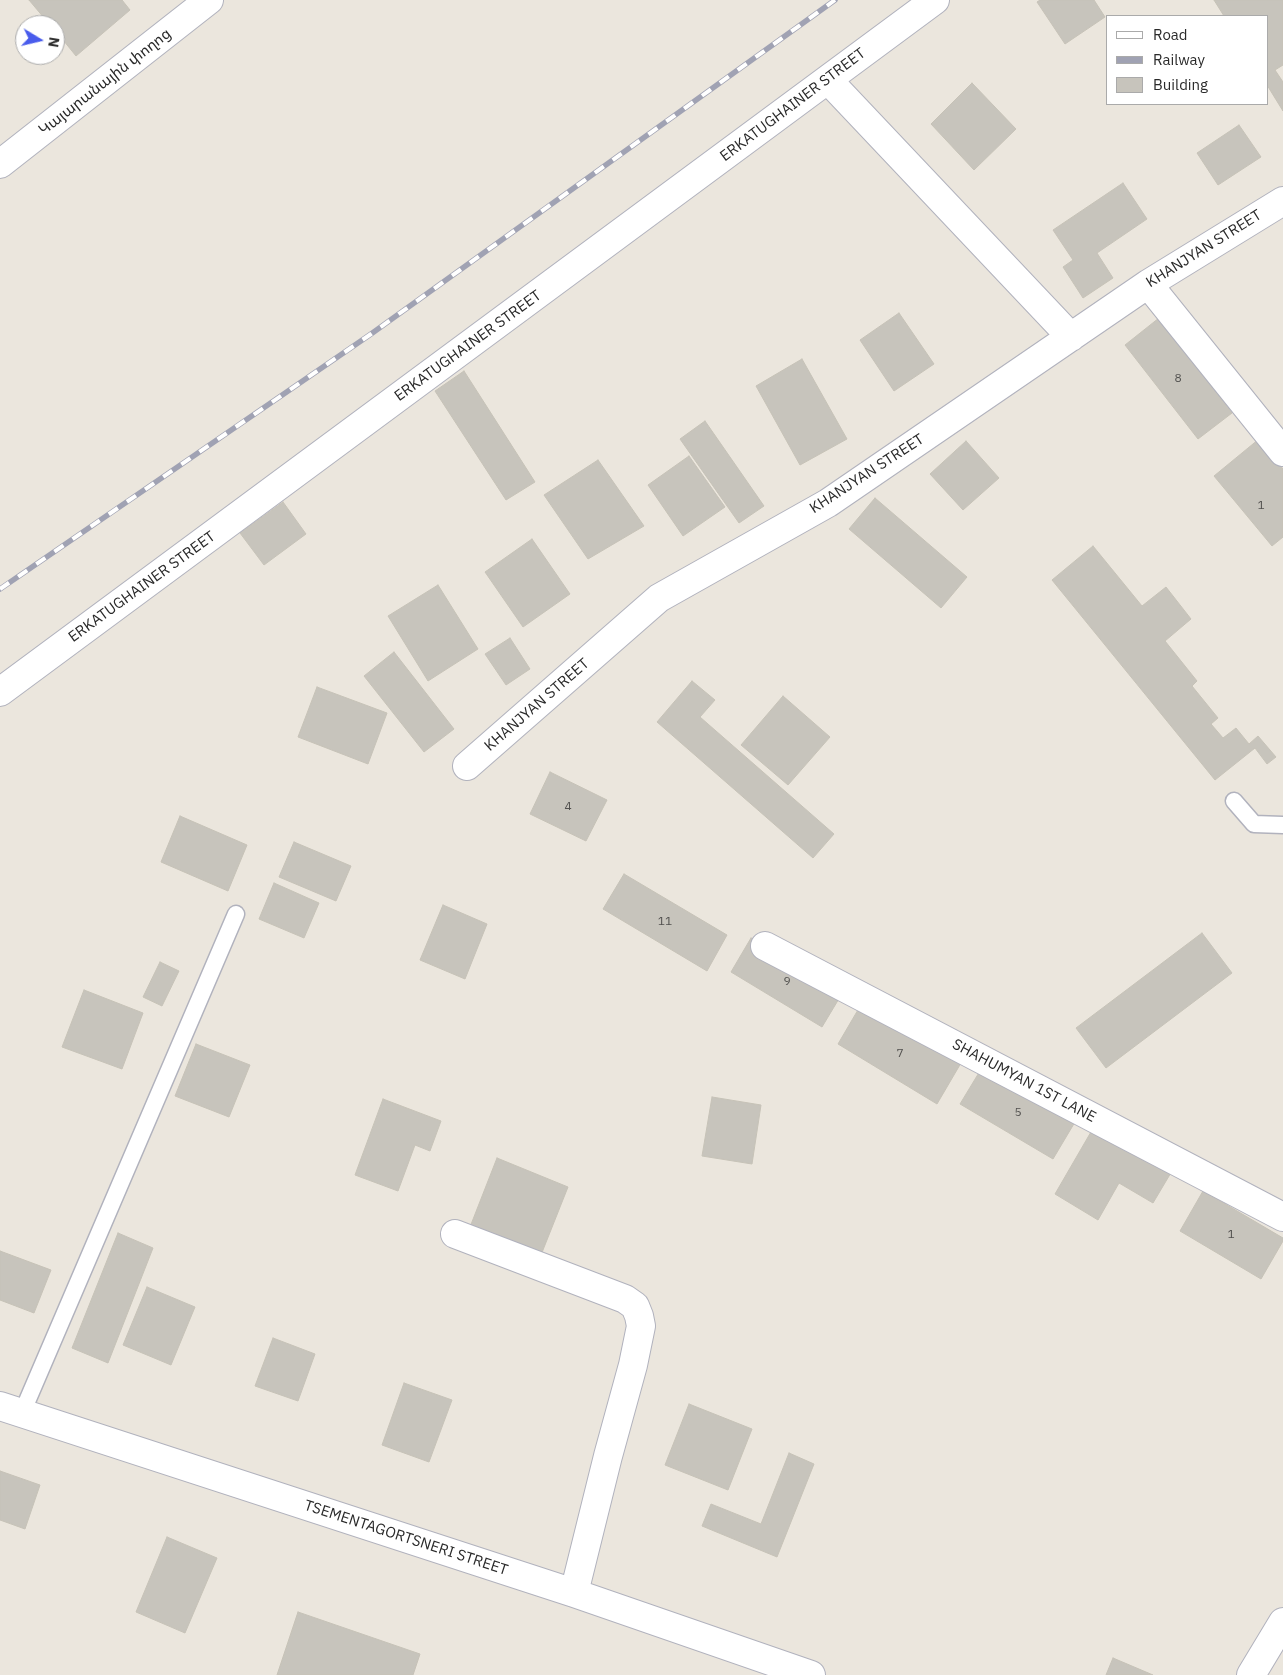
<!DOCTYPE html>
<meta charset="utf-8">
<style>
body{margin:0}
#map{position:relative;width:1283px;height:1675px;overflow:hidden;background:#ebe6dd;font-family:"IBM Plex Sans",sans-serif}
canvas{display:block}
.legend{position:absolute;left:1106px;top:15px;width:162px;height:90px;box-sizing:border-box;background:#fff;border:1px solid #aaa;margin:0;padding:6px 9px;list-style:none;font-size:15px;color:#2a2a2a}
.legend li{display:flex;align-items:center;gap:10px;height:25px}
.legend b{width:25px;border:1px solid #aaa}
.north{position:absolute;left:15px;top:15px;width:50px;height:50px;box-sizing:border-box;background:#fff;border:1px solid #aaa;border-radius:50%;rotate:99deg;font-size:14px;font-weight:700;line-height:20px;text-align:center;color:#2a2a2a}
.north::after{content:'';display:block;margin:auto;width:18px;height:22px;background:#495cec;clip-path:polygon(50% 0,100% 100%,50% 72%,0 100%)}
</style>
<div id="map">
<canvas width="1283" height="1675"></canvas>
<ul class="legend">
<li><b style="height:6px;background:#fff"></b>Road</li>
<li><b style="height:6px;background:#a0a2b3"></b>Railway</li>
<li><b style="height:14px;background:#c7c4bc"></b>Building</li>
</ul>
<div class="north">N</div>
</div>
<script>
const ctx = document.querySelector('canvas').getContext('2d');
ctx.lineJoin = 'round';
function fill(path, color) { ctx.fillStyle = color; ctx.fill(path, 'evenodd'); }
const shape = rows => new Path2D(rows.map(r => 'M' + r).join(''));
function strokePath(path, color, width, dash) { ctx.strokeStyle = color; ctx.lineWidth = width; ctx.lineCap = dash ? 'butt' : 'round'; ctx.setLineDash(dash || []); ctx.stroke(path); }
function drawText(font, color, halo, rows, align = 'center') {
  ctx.font = font + ' "IBM Plex Sans","Noto Sans Armenian",sans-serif'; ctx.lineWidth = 4; ctx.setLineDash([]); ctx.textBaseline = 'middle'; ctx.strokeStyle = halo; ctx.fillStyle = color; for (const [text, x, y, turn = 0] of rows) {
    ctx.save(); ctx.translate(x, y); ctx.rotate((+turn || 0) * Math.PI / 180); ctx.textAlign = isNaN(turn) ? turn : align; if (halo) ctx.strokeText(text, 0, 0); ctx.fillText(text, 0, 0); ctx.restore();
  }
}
const building = shape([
 [29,0,122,0,130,10,76,56,55,30,55,25,50,25,29,0],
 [1040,0,1094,0,1105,17,1065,44,1037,2,1040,0],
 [1214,0,1283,0,1283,65,1275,70,1283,82,1283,111,1267,85,1267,16,1224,16,1214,0],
 [972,83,1016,129,974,170,931,124,972,83],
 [1239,125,1261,157,1218,185,1197,153,1239,125],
 [1123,183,1147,219,1097,253,1113,278,1083,298,1063,267,1073,260,1053,230,1123,183],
 [899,313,934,364,894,391,860,340,899,313],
 [1159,318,1232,413,1198,439,1125,345,1159,318],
 [802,359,847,439,800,465,756,386,802,359],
 [464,371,535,482,506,500,435,391,464,371],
 [705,421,764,506,739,523,680,439,705,421],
 [1259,439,1283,469,1283,537,1272,546,1214,476,1259,439],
 [966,441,999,478,963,510,930,474,966,441],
 [689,456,725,507,683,536,648,485,689,456],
 [598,460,644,526,588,559,544,495,598,460],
 [875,498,967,577,941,608,849,529,875,498],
 [283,502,306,534,264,565,240,533,283,502],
 [532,539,570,594,523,627,485,572,532,539],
 [1093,546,1142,606,1166,587,1191,619,1165,641,1197,681,1192,686,1218,718,1211,724,1223,738,1236,728,1249,744,1258,736,1276,757,1267,764,1255,748,1215,780,1052,580,1093,546],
 [438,585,478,649,428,681,388,616,438,585],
 [510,638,530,669,506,685,485,654,510,638],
 [394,652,454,729,424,752,364,676,394,652],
 [692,681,715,700,700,717,834,834,813,858,657,722,692,681],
 [317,687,387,713,368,764,298,737,317,687],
 [783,696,830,737,788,785,741,745,783,696],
 [550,772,607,800,586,841,530,814,550,772],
 [180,816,247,845,228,891,161,862,180,816],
 [294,842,351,866,336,901,279,877,294,842],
 [624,874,727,935,707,971,603,909,624,874],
 [274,883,319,903,304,938,259,919,274,883],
 [443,905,487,924,465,979,420,960,443,905],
 [1202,933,1232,973,1106,1068,1076,1028,1202,933],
 [751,938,843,992,822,1027,731,972,751,938],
 [160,962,179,971,162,1006,143,997,160,962],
 [84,990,143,1013,122,1069,62,1047,84,990],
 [862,1003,961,1063,937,1104,838,1044,862,1003],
 [196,1044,250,1065,229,1117,175,1096,196,1044],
 [983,1066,1075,1122,1053,1159,960,1104,983,1066],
 [712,1097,761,1105,752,1164,702,1156,712,1097],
 [383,1099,441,1121,430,1151,415,1145,398,1191,355,1175,383,1099],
 [1095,1125,1172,1171,1153,1203,1119,1183,1098,1220,1055,1194,1095,1125],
 [497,1158,568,1187,541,1255,470,1227,497,1158],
 [1203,1191,1283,1238,1283,1241,1261,1279,1180,1231,1203,1191],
 [118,1233,153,1248,108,1363,72,1348,118,1233],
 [0,1251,51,1270,34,1313,0,1300,0,1251],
 [147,1287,195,1307,171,1365,123,1345,147,1287],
 [273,1338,315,1354,298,1401,255,1386,273,1338],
 [404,1383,452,1400,429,1462,382,1445,404,1383],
 [689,1404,752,1429,728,1490,665,1465,689,1404],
 [789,1453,814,1464,777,1557,702,1526,711,1504,761,1524,789,1453],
 [0,1471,40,1485,25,1529,0,1520,0,1471],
 [167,1537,217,1558,185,1633,136,1612,167,1537],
 [298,1612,420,1654,413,1675,277,1675,298,1612],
 [1113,1658,1153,1675,1106,1675,1113,1658]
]);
const lane = shape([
 [1234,801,1254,824,1283,825],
 [22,1413,236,914]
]);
const street = shape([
 [828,80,1071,337],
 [0,164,209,0],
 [1148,284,1283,452],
 [0,692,935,0],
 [467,766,659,598,828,503,1148,284,1283,201],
 [765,946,1283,1217],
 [455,1234,625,1299,635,1306,639,1316,641,1326,633,1365,608,1456,574,1593],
 [0,1406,574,1593,811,1675]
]);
const secondary = shape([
 [1251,1675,1283,1622]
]);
const rail = shape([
 [0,589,371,334,835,0]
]);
const numberNames = [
 ["8",1178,379],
 ["1",1261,506],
 ["4",568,807],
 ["11",665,922],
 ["9",787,982],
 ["7",900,1054],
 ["5",1018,1113],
 ["1",1231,1235]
];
const streetNames = [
 ["Կայարանային փողոց",105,82,-38],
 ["ERKATUGHAINER STREET",793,105,-37],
 ["KHANJYAN STREET",1204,249,-32],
 ["ERKATUGHAINER STREET",468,346,-36],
 ["KHANJYAN STREET",867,474,-33],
 ["ERKATUGHAINER STREET",142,587,-36],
 ["KHANJYAN STREET",537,705,-41],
 ["SHAHUMYAN 1ST LANE",1024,1081,28],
 ["TSEMENTAGORTSNERI STREET",406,1538,18]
];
fill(building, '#c7c4bc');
strokePath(building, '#c6c2b7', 1);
strokePath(lane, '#b1b2bd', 19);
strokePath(street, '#b1b2bd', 30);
strokePath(secondary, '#b1b2bd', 30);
strokePath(lane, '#fff', 16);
strokePath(street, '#fff', 28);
strokePath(secondary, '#fff', 28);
strokePath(rail, '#a0a2b3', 5.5);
strokePath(rail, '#fff', 4, [11]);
drawText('12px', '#51504e', null, numberNames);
drawText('15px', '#2a2a2a', '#fff', streetNames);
</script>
